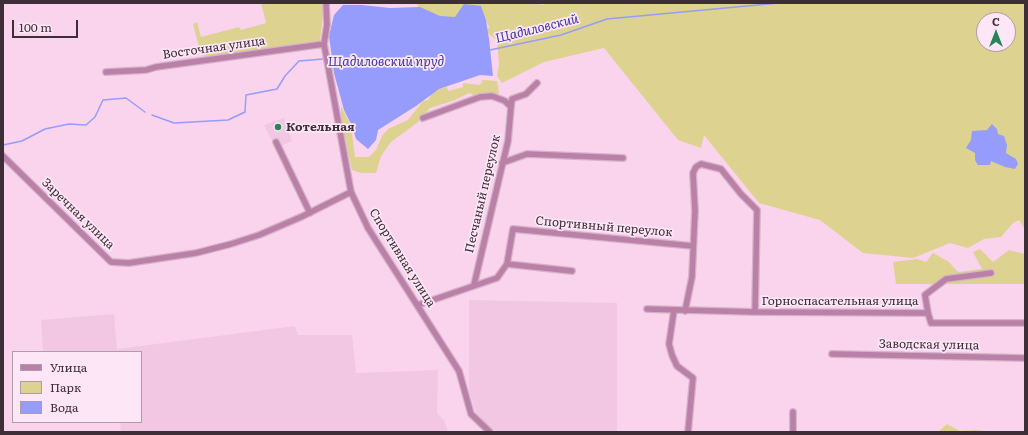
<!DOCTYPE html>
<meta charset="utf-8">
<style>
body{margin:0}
#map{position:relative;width:1028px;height:435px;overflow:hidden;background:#f9d4ec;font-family:Literata,serif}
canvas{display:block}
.frame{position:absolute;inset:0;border:4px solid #3d2e38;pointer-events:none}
.legend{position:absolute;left:12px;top:351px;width:130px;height:72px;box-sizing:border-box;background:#fde6f5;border:1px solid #b09ca9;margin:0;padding:5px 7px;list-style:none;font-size:12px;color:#3d2e38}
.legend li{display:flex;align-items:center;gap:8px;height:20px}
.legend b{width:20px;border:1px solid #b09ca9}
.north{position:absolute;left:976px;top:12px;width:40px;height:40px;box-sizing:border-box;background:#fde6f5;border:1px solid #b09ca9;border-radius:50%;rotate:0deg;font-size:11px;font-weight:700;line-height:16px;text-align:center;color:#3d2e38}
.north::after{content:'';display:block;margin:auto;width:14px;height:18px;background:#29845a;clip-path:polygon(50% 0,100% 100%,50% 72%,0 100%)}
.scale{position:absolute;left:12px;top:20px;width:66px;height:18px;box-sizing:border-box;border:2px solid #3d2e38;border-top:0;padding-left:5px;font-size:12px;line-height:14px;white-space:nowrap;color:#3d2e38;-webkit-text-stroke:3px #fde6f5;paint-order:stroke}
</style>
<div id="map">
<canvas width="1028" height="435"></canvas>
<div class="frame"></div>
<ul class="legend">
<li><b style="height:5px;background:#bb80a8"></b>Улица</li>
<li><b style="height:11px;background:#ded291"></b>Парк</li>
<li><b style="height:11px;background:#959cfc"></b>Вода</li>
</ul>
<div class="north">С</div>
<div class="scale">100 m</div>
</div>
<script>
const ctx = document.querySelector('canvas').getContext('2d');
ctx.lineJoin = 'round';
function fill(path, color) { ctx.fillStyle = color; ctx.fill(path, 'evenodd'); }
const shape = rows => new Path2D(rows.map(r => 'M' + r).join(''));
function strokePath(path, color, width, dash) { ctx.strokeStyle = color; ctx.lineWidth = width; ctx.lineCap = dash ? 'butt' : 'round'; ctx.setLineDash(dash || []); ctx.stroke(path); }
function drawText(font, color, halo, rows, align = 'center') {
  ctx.font = font + ' Literata,serif'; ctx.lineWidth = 3.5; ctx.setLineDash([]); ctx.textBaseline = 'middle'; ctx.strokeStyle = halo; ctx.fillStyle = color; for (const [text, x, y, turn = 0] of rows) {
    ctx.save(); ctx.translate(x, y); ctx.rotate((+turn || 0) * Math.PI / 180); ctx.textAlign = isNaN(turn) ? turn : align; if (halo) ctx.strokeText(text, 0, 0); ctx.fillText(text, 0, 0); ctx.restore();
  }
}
const built = shape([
 [284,118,292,141,276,148,264,125],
 [469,300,617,303,617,432,497,432,478,419,469,391],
 [114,314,117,349,295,326,298,335,352,335,356,373,438,370,437,413,444,420,447,428,447,432,121,432,120,422,141,422,141,352,43,352,41,320]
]);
const green = shape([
 [261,3,322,3,323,14,320,41,208,57,201,55,193,24,197,22,201,37,239,27,241,30,266,23],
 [418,3,468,3,469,5,470,3,534,3,543,5,545,3,1025,3,1025,237,1024,228,1019,220,1013,223,1001,237,984,239,968,248,950,243,913,258,863,253,820,220,759,203,704,135,701,148,678,140,604,48,544,62,502,83,497,76,499,64,497,40,486,32,489,27,484,15,463,19,423,16,417,4],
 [984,20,1008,20,1008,44,984,44],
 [483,80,497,81,499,93,494,97,478,97,469,93,455,100,430,108,418,122,391,142,381,156,376,173,361,173,352,170,341,123,341,106,351,126,355,157,369,157,376,150,382,136,388,129,408,120,423,101,428,100,431,94,439,89,447,87,448,91,463,87,463,83,480,85],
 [980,249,993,262,1009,250,1025,254,1025,284,896,284,893,262,917,259,926,262,933,253,949,262,958,272,982,269,973,252],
 [947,424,960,431,976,430,994,432,938,432]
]);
const water = shape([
 [464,4,481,6,486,20,489,39,493,76,480,75,439,89,416,106,378,130,376,140,368,149,356,139,352,126,344,110,334,73,329,36,334,15,343,5,362,5,390,8,420,7,440,16,455,17],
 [992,124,997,129,998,134,1004,136,1007,145,1006,153,1016,159,1018,164,1015,169,1005,167,991,161,990,165,978,165,975,160,975,153,966,148,971,140,972,131,987,130]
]);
const stream = shape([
 [490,50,561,35,607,19,779,3],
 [152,115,174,123,228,120,245,112,246,95,277,89,285,76,299,61,323,59],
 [3,145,22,141,45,129,69,124,86,125,95,117,103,100,126,98,145,112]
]);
const minor = shape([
 [326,3,327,25,324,44,351,192,368,228,459,371,471,414,490,432],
 [106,72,146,70,156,67,324,44],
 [423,118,480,97,492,96,505,101,511,107,512,99,526,94,537,83],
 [276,142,310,213],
 [3,156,111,262,129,263,196,253,231,244,259,235,301,217,351,192],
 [502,163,527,154,623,158],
 [507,264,572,271],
 [474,285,508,141,511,107],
 [418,305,497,278,507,264,513,229,693,246],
 [647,309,755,312,928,313,931,323,1025,323],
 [674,310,669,344,672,355,677,366,693,378,688,432],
 [685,311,692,277,695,211,693,173,696,167,701,164,721,169,741,194,757,210,755,312],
 [928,313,925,295,946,279,991,273],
 [832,354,1025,358],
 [793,432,793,412]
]);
const markers = [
 [278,127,4,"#29845a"]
];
const streetNames = [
 ["Восточная улица",214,48,-8],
 ["Песчаный переулок",483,194,-77],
 ["Заречная улица",78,214,44],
 ["Спортивный переулок",604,227,5],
 ["Спортивная улица",402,258,58],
 ["Горноспасательная улица",840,301],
 ["Заводская улица",929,345,1]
];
const poiNames = [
 ["Котельная",286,127]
];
const waterNames = [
 ["Щадиловский",537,29,-14],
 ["Щадиловский пруд",386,62]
];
fill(built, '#f2c7e4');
fill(green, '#ded291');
fill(water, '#959cfc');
strokePath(stream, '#959cfc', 1.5);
strokePath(minor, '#d3b3c8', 8);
strokePath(minor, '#bb80a8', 5.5);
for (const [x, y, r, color] of markers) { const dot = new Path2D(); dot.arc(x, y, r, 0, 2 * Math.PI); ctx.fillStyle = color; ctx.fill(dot); strokePath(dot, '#fde6f5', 1.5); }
drawText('12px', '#3d2e38', '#fde6f5', streetNames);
drawText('bold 12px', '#3d2e38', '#fde6f5', poiNames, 'left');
drawText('italic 13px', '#4038a5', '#fde6f5', waterNames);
</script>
